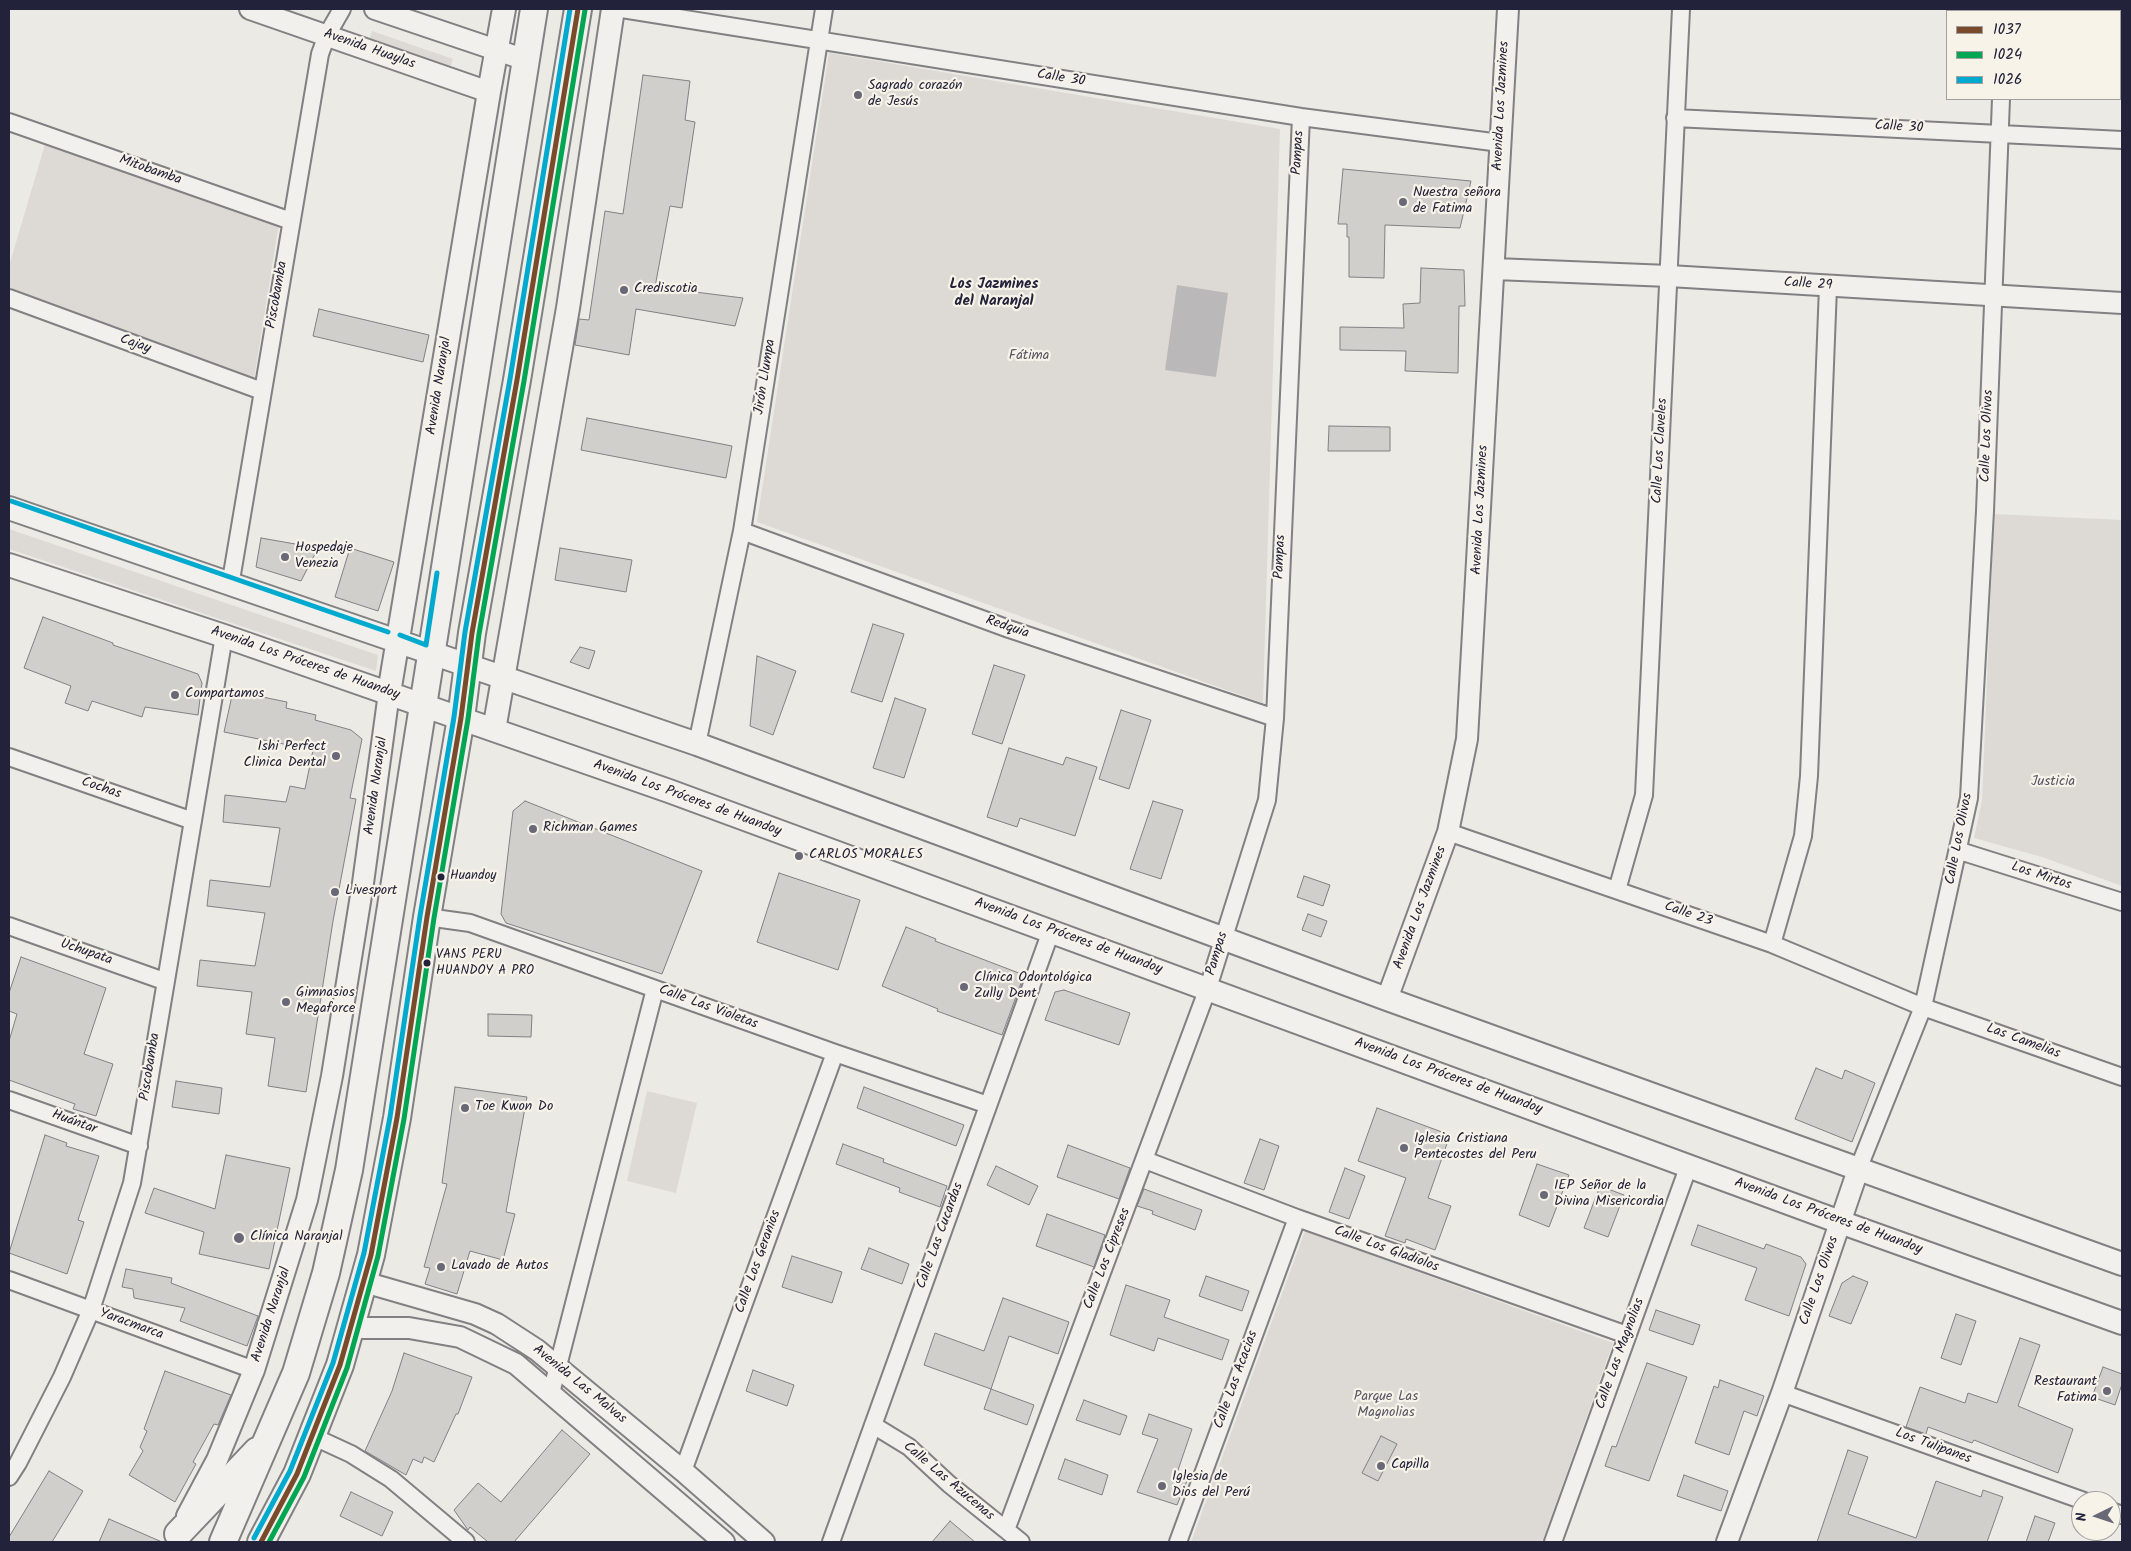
<!DOCTYPE html>
<meta charset="utf-8">
<style>
body{margin:0}
#map{position:relative;width:2131px;height:1551px;overflow:hidden;background:#ebeae4;font-family:Kalam,sans-serif}
canvas{display:block}
.frame{position:absolute;inset:0;border:10px solid #22223b;pointer-events:none}
.legend{position:absolute;left:1946px;top:10px;width:175px;height:90px;box-sizing:border-box;background:#f7f3e8;border:1px solid #a29fa3;margin:0;padding:6px 9px;list-style:none;font-size:15px;color:#22223b}
.legend li{display:flex;align-items:center;gap:10px;height:25px}
.legend b{width:25px;border:1px solid #a29fa3}
.north{position:absolute;left:2071px;top:1491px;width:50px;height:50px;box-sizing:border-box;background:#f7f3e8;border:1px solid #a29fa3;border-radius:50%;rotate:266deg;font-size:14px;font-weight:700;line-height:20px;text-align:center;color:#22223b}
.north::after{content:'';display:block;margin:auto;width:18px;height:22px;background:#686876;clip-path:polygon(50% 0,100% 100%,50% 72%,0 100%)}
</style>
<div id="map">
<canvas width="2131" height="1551"></canvas>
<div class="frame"></div>
<ul class="legend">
<li><b style="height:6px;background:#7a4b2a"></b>1037</li>
<li><b style="height:6px;background:#00a651"></b>1024</li>
<li><b style="height:6px;background:#00a9ce"></b>1026</li>
</ul>
<div class="north">N</div>
</div>
<script>
const ctx = document.querySelector('canvas').getContext('2d');
ctx.lineJoin = 'round';
function fill(path, color) { ctx.fillStyle = color; ctx.fill(path, 'evenodd'); }
const shape = rows => new Path2D(rows.map(r => 'M' + r).join(''));
function strokePath(path, color, width, dash) { ctx.strokeStyle = color; ctx.lineWidth = width; ctx.lineCap = dash ? 'butt' : 'round'; ctx.setLineDash(dash || []); ctx.stroke(path); }
function drawText(font, color, halo, rows, align = 'center') {
  ctx.font = font + ' Kalam,sans-serif'; ctx.lineWidth = 4.5; ctx.setLineDash([]); ctx.textBaseline = 'middle'; ctx.strokeStyle = halo; ctx.fillStyle = color; for (const [text, x, y, turn = 0] of rows) {
    ctx.save(); ctx.translate(x, y); ctx.rotate((+turn || 0) * Math.PI / 180); ctx.textAlign = isNaN(turn) ? turn : align; if (halo) ctx.strokeText(text, 0, 0); ctx.fillText(text, 0, 0); ctx.restore();
  }
}
const green = shape([
 [372,31,453,59,449,71,368,43],
 [829,53,1280,129,1263,703,757,522],
 [46,141,279,223,254,379,9,289,9,266],
 [1994,514,2122,520,2122,886,2042,857,1974,838,1982,800],
 [9,529,378,655,376,671,9,549],
 [647,1091,697,1103,676,1193,627,1181],
 [1305,1231,1613,1343,1542,1542,1191,1542]
]);
const water = shape([
 [1177,285,1228,293,1216,377,1165,370]
]);
const building = shape([
 [643,75,690,81,685,120,695,122,682,208,670,206,655,287,743,298,735,326,636,309,629,355,575,345,579,319,589,320,605,211,623,214,643,75],
 [1343,169,1471,181,1460,228,1385,225,1384,278,1349,277,1349,237,1347,237,1347,224,1338,224,1343,169],
 [1421,268,1464,270,1465,306,1459,306,1458,373,1405,371,1406,351,1340,350,1340,327,1404,328,1403,304,1420,303,1421,268],
 [319,309,429,335,423,362,313,336,319,309],
 [587,418,732,446,726,478,581,450,587,418],
 [1329,426,1390,427,1390,451,1328,451,1329,426],
 [261,538,318,548,301,581,256,567,261,538],
 [350,548,394,562,378,611,335,597,350,548],
 [560,548,632,560,626,592,555,580,560,548],
 [43,617,113,643,113,645,198,674,202,683,198,715,145,707,142,717,92,701,88,711,65,703,71,686,24,668,43,617],
 [873,624,904,634,882,702,851,692,873,624],
 [580,647,595,651,589,669,570,662,580,647],
 [757,656,796,671,773,735,750,726,757,656],
 [994,665,1025,675,1002,744,972,734,994,665],
 [233,691,287,702,286,708,316,715,315,720,351,730,362,739,350,798,356,799,333,921,306,1092,268,1086,275,1038,246,1034,252,992,197,986,200,960,255,966,265,913,207,906,210,880,270,887,280,828,223,822,225,795,286,802,290,786,305,789,313,750,224,732,233,691],
 [895,698,926,709,904,778,873,768,895,698],
 [1121,710,1151,720,1129,789,1099,779,1121,710],
 [1009,748,1063,765,1066,757,1097,767,1075,836,1020,818,1017,827,987,817,1009,748],
 [525,801,702,871,662,974,506,923,501,914,513,811,525,801],
 [1153,801,1183,810,1161,879,1130,869,1153,801],
 [779,873,860,900,838,970,757,942,779,873],
 [1304,876,1330,885,1323,906,1297,897,1304,876],
 [1308,914,1327,921,1321,937,1302,930,1308,914],
 [906,927,936,939,935,941,1024,975,1002,1035,937,1011,938,1009,882,986,906,927],
 [21,957,106,988,84,1054,113,1064,96,1116,73,1109,75,1104,9,1080,9,1041,17,1014,9,1011,9,993,21,957],
 [1064,990,1130,1013,1119,1045,1045,1020,1055,992,1064,990],
 [488,1014,532,1015,531,1037,488,1036,488,1014],
 [1816,1068,1842,1079,1845,1070,1875,1083,1852,1142,1795,1119,1816,1068],
 [176,1081,222,1088,219,1114,172,1107,176,1081],
 [455,1087,527,1097,506,1212,515,1214,503,1260,470,1251,457,1294,425,1284,430,1268,424,1267,447,1184,442,1183,455,1087],
 [864,1087,964,1125,956,1146,857,1108,864,1087],
 [1377,1108,1450,1135,1428,1198,1451,1206,1435,1250,1406,1239,1405,1243,1385,1236,1406,1178,1358,1161,1377,1108],
 [45,1135,67,1143,66,1146,99,1156,78,1220,84,1222,67,1274,9,1253,45,1135],
 [1260,1139,1279,1146,1264,1190,1244,1183,1260,1139],
 [843,1144,884,1159,883,1162,947,1186,940,1207,899,1192,900,1188,836,1164,843,1144],
 [1068,1145,1130,1168,1119,1199,1057,1177,1068,1145],
 [226,1155,290,1168,269,1269,199,1254,204,1232,145,1213,154,1188,215,1209,226,1155],
 [1537,1164,1569,1175,1549,1227,1519,1215,1537,1164],
 [996,1166,1038,1186,1029,1205,987,1185,996,1166],
 [1345,1168,1365,1176,1349,1219,1329,1212,1345,1168],
 [1600,1186,1624,1195,1608,1237,1584,1228,1600,1186],
 [1144,1189,1202,1210,1195,1230,1152,1214,1153,1211,1137,1206,1144,1189],
 [1047,1214,1105,1235,1094,1267,1036,1246,1047,1214],
 [1698,1225,1764,1249,1766,1244,1801,1257,1806,1264,1789,1316,1745,1300,1757,1268,1691,1245,1698,1225],
 [869,1248,909,1264,902,1284,861,1269,869,1248],
 [792,1256,842,1272,832,1303,782,1287,792,1256],
 [126,1269,172,1278,171,1283,258,1316,247,1346,180,1321,185,1308,134,1298,133,1289,122,1287,126,1269],
 [1206,1276,1249,1291,1242,1311,1199,1296,1206,1276],
 [1853,1276,1868,1282,1851,1324,1829,1316,1842,1283,1853,1276],
 [1126,1285,1170,1300,1164,1317,1229,1340,1222,1360,1158,1338,1154,1351,1110,1335,1126,1285],
 [1003,1298,1069,1322,1058,1354,1009,1336,991,1389,924,1365,935,1333,984,1351,1003,1298],
 [1656,1310,1700,1325,1693,1345,1649,1330,1656,1310],
 [1956,1314,1976,1321,1961,1365,1941,1358,1956,1314],
 [2020,1338,2040,1345,2018,1406,2073,1429,2058,1473,1974,1440,1972,1443,1928,1427,1926,1434,1906,1427,1920,1387,1965,1403,1968,1393,1997,1403,2020,1338],
 [404,1353,472,1377,458,1414,456,1414,434,1462,424,1457,422,1463,413,1459,406,1475,365,1451,392,1391,404,1353],
 [1647,1363,1687,1377,1649,1481,1605,1466,1612,1446,1616,1447,1647,1363],
 [2103,1367,2122,1374,2122,1384,2115,1405,2092,1397,2103,1367],
 [753,1370,794,1385,787,1406,746,1391,753,1370],
 [165,1371,231,1395,218,1425,214,1424,193,1462,196,1464,175,1502,129,1475,143,1451,140,1447,147,1431,144,1429,165,1371],
 [1720,1380,1764,1396,1757,1416,1744,1411,1729,1455,1695,1443,1714,1386,1718,1388,1720,1380],
 [991,1389,1034,1405,1027,1425,984,1409,991,1389],
 [1084,1400,1127,1416,1120,1435,1076,1420,1084,1400],
 [1149,1414,1192,1429,1176,1476,1187,1481,1177,1505,1137,1492,1158,1439,1142,1434,1149,1414],
 [562,1430,590,1454,514,1542,488,1542,470,1527,468,1530,454,1510,478,1483,501,1502,562,1430],
 [1381,1436,1397,1444,1378,1481,1362,1473,1381,1436],
 [1848,1450,1868,1457,1848,1514,1916,1538,1936,1481,1981,1497,1983,1490,2003,1497,1987,1542,1817,1542,1848,1450],
 [1065,1459,1108,1475,1102,1495,1058,1479,1065,1459],
 [49,1471,83,1491,52,1542,9,1542,9,1537,49,1471],
 [1684,1475,1728,1491,1721,1511,1677,1496,1684,1475],
 [351,1492,393,1512,382,1536,340,1516,351,1492],
 [2035,1516,2055,1523,2048,1542,2026,1542,2035,1516],
 [109,1519,162,1542,99,1542,109,1519],
 [950,1521,975,1542,932,1542,950,1521]
]);
const minor = shape([
 [622,9,1301,117,1500,143],
 [2006,11,2006,9],
 [1675,118,2122,140],
 [9,122,291,221],
 [9,298,262,391],
 [742,531,1009,629,1275,718],
 [230,586,320,54,327,35,342,9],
 [697,744,742,531,824,9],
 [9,757,193,821],
 [1448,832,1772,944,1923,1007,2122,1077],
 [1960,851,2122,902],
 [1617,890,1644,795,1681,9],
 [427,917,470,923,835,1053,988,1105],
 [9,926,164,981],
 [1772,944,1803,836,1809,776,1828,287],
 [9,1100,139,1146],
 [1145,1160,1297,1218,1627,1335],
 [1859,1167,1923,1007,1969,798,1985,511,2001,99],
 [9,1280,254,1370],
 [551,1393,655,989],
 [1782,1393,2084,1501],
 [873,1425,909,1447,949,1484,1021,1542],
 [312,1436,351,1454,391,1479,466,1542],
 [683,1471,835,1053],
 [9,1477,18,1463,62,1377,91,1310,132,1183,224,636],
 [2111,1511,2122,1515],
 [1006,1530,1208,988,1267,800,1275,718,1301,117],
 [831,1542,1051,931],
 [1178,1542,1297,1218],
 [1553,1542,1689,1165]
]);
const tertiary = shape([
 [250,9,489,92],
 [375,9,526,60],
 [1495,269,1669,276,2122,303],
 [1387,999,1448,832,1467,739,1508,9],
 [364,1282,475,1314,497,1324,537,1350,683,1471,764,1542],
 [351,1328,409,1328,460,1337,516,1364,724,1542],
 [187,1516,217,1460,254,1370,307,1200,332,1076,363,883,389,693],
 [1727,1542,1782,1393,1859,1167]
]);
const secondary = shape([
 [9,508,697,744,1387,999,2122,1264],
 [9,565,224,636,669,791,1840,1222,2122,1323],
 [389,693,489,92,504,9],
 [494,730,568,308,613,9]
]);
const trunk = shape([
 [178,1534,257,1451],
 [223,1542,296,1373,326,1273,349,1170,534,9],
 [261,1542,297,1474,340,1365,371,1255,397,1118,427,917,461,718,472,633,517,380,578,9]
]);
const bus1 = shape([
 [261,1542,297,1474,340,1365,371,1255,397,1118,427,917,461,718,472,633,517,380,578,9]
]);
const bus2 = shape([
 [269,1542,304,1477,347,1368,378,1256,404,1119,434,918,468,719,479,634,524,381,585,10]
]);
const bus3 = shape([
 [11,501,388,632],
 [400,635,426,645,437,573],
 [254,1538,290,1471,333,1363,364,1253,390,1117,420,916,454,717,465,632,510,379,570,9]
]);
const markers = [
 [858,95,5,"#686876"],
 [1403,202,5,"#686876"],
 [624,290,5,"#686876"],
 [285,557,5,"#686876"],
 [175,695,5,"#686876"],
 [336,756,5,"#686876"],
 [533,829,5,"#686876"],
 [799,856,5,"#686876"],
 [441,877,4.5,"#22223b"],
 [335,892,5,"#686876"],
 [427,963,4.5,"#22223b"],
 [964,987,5,"#686876"],
 [286,1002,5,"#686876"],
 [465,1108,5,"#686876"],
 [1404,1148,5,"#686876"],
 [1544,1195,5,"#686876"],
 [239,1238,6,"#686876"],
 [441,1267,5,"#686876"],
 [2107,1391,5,"#686876"],
 [1381,1466,5,"#686876"],
 [1162,1486,5,"#686876"]
];
const busNames = [
 ["Huandoy",450,877],
 ["VANS PERU",436,956],
 ["HUANDOY A PRO",436,972]
];
const streetNames = [
 ["Avenida Huaylas",369,50,19],
 ["Calle 30",1061,79,9],
 ["Avenida Los Jazmines",1502,106,-87],
 ["Calle 30",1899,128,3],
 ["Pampas",1299,153,-87],
 ["Mitobamba",150,171,19],
 ["Calle 29",1808,285,4],
 ["Piscobamba",278,295,-80],
 ["Cajay",135,345,20],
 ["Jirón Llumpa",766,377,-81],
 ["Avenida Naranjal",440,386,-81],
 ["Calle Los Olivos",1988,436,-88],
 ["Calle Los Claveles",1661,451,-87],
 ["Avenida Los Jazmines",1481,510,-87],
 ["Pampas",1281,557,-88],
 ["Redquia",1007,628,19],
 ["Avenida Los Próceres de Huandoy",305,664,19],
 ["Avenida Naranjal",377,786,-82],
 ["Cochas",101,789,19],
 ["Avenida Los Próceres de Huandoy",687,799,20],
 ["Calle Los Olivos",1960,839,-79],
 ["Los Mirtos",2041,877,18],
 ["Avenida Los Jazmines",1421,908,-70],
 ["Calle 23",1688,915,19],
 ["Avenida Los Próceres de Huandoy",1068,937,20],
 ["Uchupata",86,953,19],
 ["Pampas",1218,954,-73],
 ["Calle Las Violetas",708,1008,20],
 ["Las Camelias",2023,1042,20],
 ["Piscobamba",151,1067,-81],
 ["Avenida Los Próceres de Huandoy",1448,1077,20],
 ["Huántar",74,1123,20],
 ["Avenida Los Próceres de Huandoy",1828,1217,20],
 ["Calle Las Cucardas",941,1236,-70],
 ["Calle Los Gladiolos",1386,1250,20],
 ["Calle Los Cipreses",1108,1259,-69],
 ["Calle Los Geranios",759,1262,-70],
 ["Calle Los Olivos",1820,1281,-71],
 ["Avenida Naranjal",272,1315,-72],
 ["Yaracmarca",131,1325,20],
 ["Calle Las Magnolias",1621,1354,-70],
 ["Calle Las Acacias",1237,1380,-70],
 ["Avenida Las Malvas",579,1385,39],
 ["Los Tulipanes",1933,1447,20],
 ["Calle Las Azucenas",948,1482,40]
];
const poiNames = [
 ["Sagrado corazón",868,87],
 ["de Jesús",868,103],
 ["Nuestra señora",1413,194],
 ["de Fatima",1413,210],
 ["Crediscotia",634,290],
 ["Hospedaje",295,549],
 ["Venezia",295,565],
 ["Compartamos",185,695],
 ["Ishi Perfect",326,748,"right"],
 ["Clinica Dental",326,764,"right"],
 ["Richman Games",543,829],
 ["CARLOS MORALES",809,856],
 ["Livesport",345,892],
 ["Clínica Odontológica",974,979],
 ["Zully Dent",974,995],
 ["Gimnasios",296,994],
 ["Megaforce",296,1010],
 ["Toe Kwon Do",475,1108],
 ["Iglesia Cristiana",1414,1140],
 ["Pentecostes del Peru",1414,1156],
 ["IEP Señor de la",1554,1187],
 ["Divina Misericordia",1554,1203],
 ["Clínica Naranjal",250,1238],
 ["Lavado de Autos",451,1267],
 ["Restaurant",2097,1383,"right"],
 ["Fatima",2097,1399,"right"],
 ["Capilla",1391,1466],
 ["Iglesia de",1172,1478],
 ["Dios del Perú",1172,1494]
];
const parkNames = [
 ["Fátima",1029,357],
 ["Justicia",2053,783],
 ["Parque Las",1386,1398],
 ["Magnolias",1386,1414]
];
const neighbourhoodNames = [
 ["Los Jazmines",994,285],
 ["del Naranjal",994,302]
];
fill(green, '#dddad5');
fill(water, '#bbb8b9');
fill(building, '#d0cfcc');
strokePath(building, '#818083', 1);
strokePath(minor, '#818083', 20);
strokePath(tertiary, '#818083', 24);
strokePath(secondary, '#818083', 26);
strokePath(trunk, '#818083', 30);
strokePath(minor, '#f1f0ec', 16);
strokePath(tertiary, '#f1f0ec', 20);
strokePath(secondary, '#f1f0ec', 22);
strokePath(trunk, '#f1f0ec', 26);
strokePath(bus1, '#7a4b2a', 5);
strokePath(bus2, '#00a651', 5);
strokePath(bus3, '#00a9ce', 5);
for (const [x, y, r, color] of markers) { const dot = new Path2D(); dot.arc(x, y, r, 0, 2 * Math.PI); ctx.fillStyle = color; ctx.fill(dot); strokePath(dot, '#f7f3e8', 2); }
drawText('13px', '#22223b', '#f7f3e8', busNames, 'left');
drawText('14px', '#22223b', '#f7f3e8', streetNames);
drawText('14px', '#22223b', '#f7f3e8', poiNames, 'left');
drawText('14px', '#575566', '#f7f3e8', parkNames);
drawText('bold 15px', '#22223b', '#f7f3e8', neighbourhoodNames);
</script>
